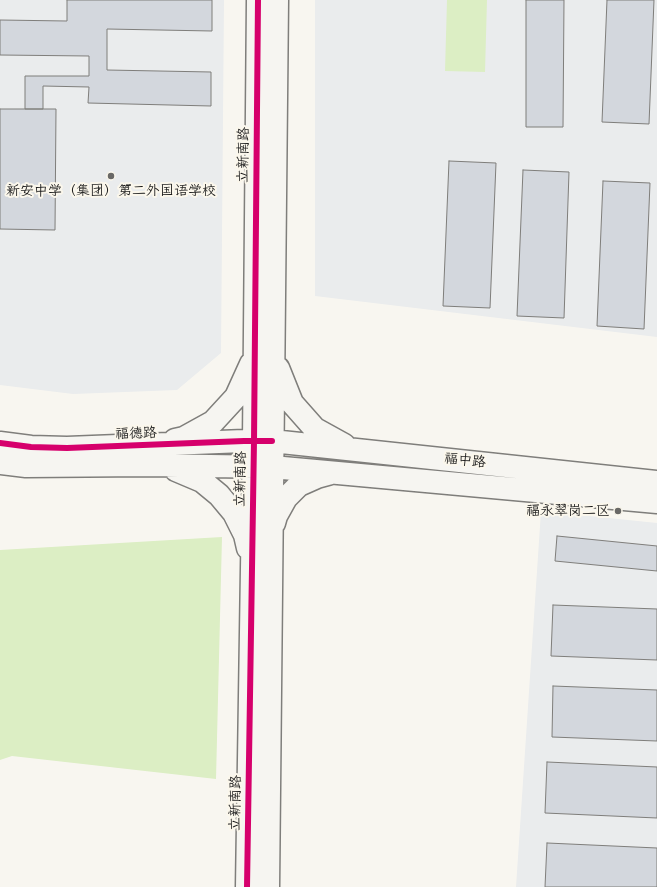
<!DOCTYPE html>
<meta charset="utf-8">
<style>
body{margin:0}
canvas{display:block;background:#f8f6f0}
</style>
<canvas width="657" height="887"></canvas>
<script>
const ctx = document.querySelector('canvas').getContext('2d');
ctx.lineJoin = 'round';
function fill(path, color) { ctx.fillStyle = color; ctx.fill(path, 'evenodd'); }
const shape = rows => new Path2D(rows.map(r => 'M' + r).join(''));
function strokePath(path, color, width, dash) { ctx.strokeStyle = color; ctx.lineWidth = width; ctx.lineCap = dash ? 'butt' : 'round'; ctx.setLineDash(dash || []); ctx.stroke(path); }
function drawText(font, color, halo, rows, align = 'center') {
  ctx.font = font + ' Sriracha,"LXGW WenKai TC",sans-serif'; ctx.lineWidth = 4; ctx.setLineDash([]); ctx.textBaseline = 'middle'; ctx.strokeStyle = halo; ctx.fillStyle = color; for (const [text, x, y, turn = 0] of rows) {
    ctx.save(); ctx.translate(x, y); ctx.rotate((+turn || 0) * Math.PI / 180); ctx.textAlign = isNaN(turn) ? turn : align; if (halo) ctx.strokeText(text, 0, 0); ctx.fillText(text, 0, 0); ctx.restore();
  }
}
const built = shape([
 [0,0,224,0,221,353,177,390,73,394,0,385],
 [315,0,657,0,657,337,315,296],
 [541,511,657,523,657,887,516,887]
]);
const green = shape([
 [447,0,487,0,485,72,445,71],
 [222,537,216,779,12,756,0,760,0,550]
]);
const building = shape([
 [67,0,212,0,212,31,107,29,107,70,211,72,211,106,88,103,89,87,43,86,43,109,25,109,25,76,89,76,89,56,0,55,0,20,67,21,67,0],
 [526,0,564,0,563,127,526,127,526,0],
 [607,0,654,0,649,124,602,122,607,0],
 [0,109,56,109,55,230,0,229,0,109],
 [449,161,496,163,490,308,443,306,449,161],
 [523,170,569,172,564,318,517,316,523,170],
 [603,181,650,183,644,329,597,326,603,181],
 [557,536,657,546,657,571,555,561,557,536],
 [553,605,657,609,657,660,551,656,553,605],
 [553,686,657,690,657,741,552,737,553,686],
 [547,762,657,767,657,818,545,813,547,762],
 [547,843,657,848,657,887,545,887,547,843]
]);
const secondary = shape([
 [278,368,292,403,315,429,344,445],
 [175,440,184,438,213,422,236,397,251,364],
 [0,443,31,447,67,448,244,441,272,441,657,482],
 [0,463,26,466,148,465,272,467,657,502],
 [176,470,202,481,219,495,234,513,245,535,248,548],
 [274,523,276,516,286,498,299,485,317,477,328,474],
 [247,887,254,441,258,0],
 [268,887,277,0]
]);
const cycleway = shape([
 [0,443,31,447,67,448,244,441,272,441],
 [247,887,254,441,258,0]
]);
const markers = [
 [111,176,4,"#696866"],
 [618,511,4,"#696866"]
];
const streetNames = [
 ["立新南路",244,155,-89],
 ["福德路",136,434,-2],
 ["福中路",465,461,6],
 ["立新南路",241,479,-89],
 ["立新南路",236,803,-89]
];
const poiNames = [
 ["新安中学（集团）第二外国语学校",111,191],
 ["福永翠岗二区",610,511,"right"]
];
fill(built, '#eaeced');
fill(green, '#dceec4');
fill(building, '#d3d7dd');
strokePath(building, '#7f7e7b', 1);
strokePath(secondary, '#7f7e7b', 25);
strokePath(secondary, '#f6f5f1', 22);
strokePath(cycleway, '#d6006c', 6);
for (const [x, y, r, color] of markers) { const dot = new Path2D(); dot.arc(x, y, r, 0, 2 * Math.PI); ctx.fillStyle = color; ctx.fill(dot); strokePath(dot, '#fbf7ec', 1.5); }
drawText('14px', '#1c1c1c', '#fbf7ec', streetNames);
drawText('14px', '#1c1c1c', '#fbf7ec', poiNames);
</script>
